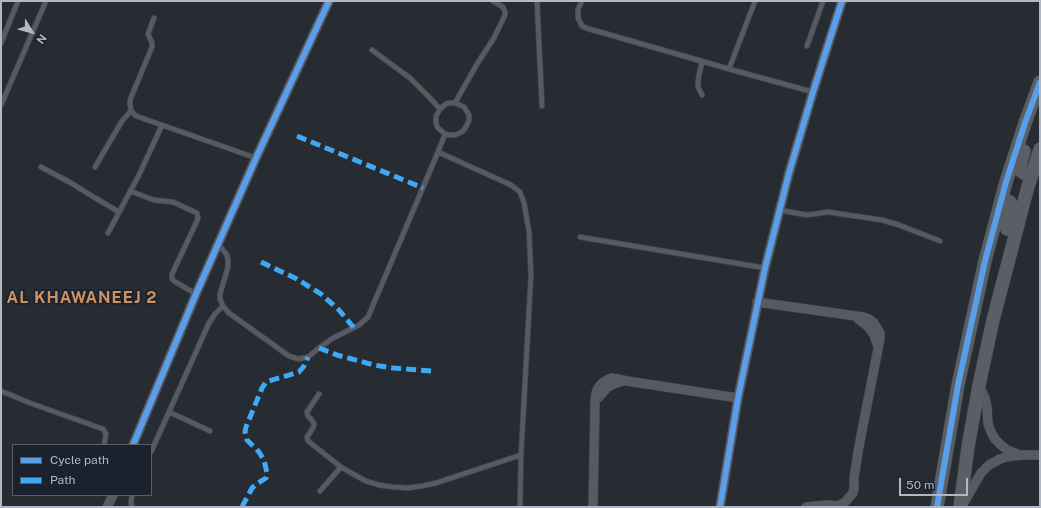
<!DOCTYPE html>
<style>
body{margin:0}
#map{position:relative;width:1041px;height:508px;overflow:hidden;background:#272c33;font-family:"Public Sans",sans-serif}
canvas{display:block}
.frame{position:absolute;inset:0;border:2px solid #b0b8c5;pointer-events:none}
.legend{position:absolute;left:12px;top:444px;width:140px;height:52px;box-sizing:border-box;background:#1b222d;border:1px solid #575e6a;margin:0;padding:5px 7px;list-style:none;font-size:12px;color:#b0b8c5}
.legend li{display:flex;align-items:center;gap:8px;height:20px}
.legend b{width:20px;border:1px solid #575e6a}
.north{position:absolute;left:12px;top:12px;width:40px;height:40px;-webkit-text-stroke:3px #1b222d;paint-order:stroke;rotate:127deg;font-size:11px;font-weight:700;line-height:16px;text-align:center;color:#b0b8c5}
.north::after{content:'';display:block;margin:auto;width:14px;height:18px;background:#b0b8c5;clip-path:polygon(50% 0,100% 100%,50% 72%,0 100%)}
.scale{position:absolute;left:899px;top:478px;width:69px;height:18px;box-sizing:border-box;border:2px solid #b0b8c5;border-top:0;padding-left:5px;font-size:12px;line-height:14px;white-space:nowrap;color:#b0b8c5;-webkit-text-stroke:3px #1b222d;paint-order:stroke}
</style>
<div id="map">
<canvas width="1041" height="508"></canvas>
<div class="frame"></div>
<ul class="legend">
<li><b style="height:5px;background:#5a9eea"></b>Cycle path</li>
<li><b style="height:5px;background:#3fa9f5"></b>Path</li>
</ul>
<div class="north">N</div>
<div class="scale">50 m</div>
</div>
<script>
const ctx = document.querySelector('canvas').getContext('2d');
ctx.lineJoin = 'round';
const shape = rows => new Path2D(rows.map(r => 'M' + r).join(''));
function strokePath(path, color, width, dash) { ctx.strokeStyle = color; ctx.lineWidth = width; ctx.lineCap = dash ? 'butt' : 'round'; ctx.setLineDash(dash || []); ctx.stroke(path); }
function drawText(font, color, halo, rows, align = 'center') {
  ctx.font = font + ' "Public Sans",sans-serif'; ctx.lineWidth = 3.5; ctx.setLineDash([]); ctx.textBaseline = 'middle'; ctx.strokeStyle = halo; ctx.fillStyle = color; for (const [text, x, y, turn = 0] of rows) {
    ctx.save(); ctx.translate(x, y); ctx.rotate((+turn || 0) * Math.PI / 180); ctx.textAlign = isNaN(turn) ? turn : align; if (halo) ctx.strokeText(text, 0, 0); ctx.fillText(text, 0, 0); ctx.restore();
  }
}
const lane = shape([
 [537,1,542,106],
 [582,1,578,9,578,18,582,26,586,28,729,69,813,92],
 [154,18,148,34,152,43,152,47,130,100,130,104,131,111,136,116,139,117,256,158],
 [1,43,18,1],
 [807,46,823,1],
 [372,50,410,78,430,98,440,109],
 [729,69,755,1],
 [702,95,698,87,698,83,699,75,702,62],
 [450,103,455,103,464,107,469,115,469,120,467,125,464,130,460,133,455,135,450,135,445,134,438,128,436,124,436,116,440,109,446,104,450,103],
 [455,103,477,64,494,38,505,15,505,12,503,7,493,1],
 [1,105,46,1],
 [438,152,511,185,520,192,524,203,529,231,531,275,521,455,520,507],
 [41,167,71,183,92,196,119,212],
 [95,167,122,121,131,111],
 [130,191,154,200,173,202,197,213,198,218,197,221,172,274,172,279,174,281,196,294],
 [779,210,807,215,828,212,882,220,899,225,940,241],
 [108,233,139,175,162,125],
 [580,237,765,268],
 [218,244,227,255,228,261,228,267,220,294,220,299,223,306,229,313,289,356,298,359,308,357,319,348,333,338,359,325,368,317,438,152,445,134],
 [1,391,30,403,103,429,106,434,104,445],
 [319,394,307,412,308,416,312,420,314,424,313,428,307,437,308,441,341,467,353,474,366,481,379,485,393,487,408,488,422,486,436,483,521,455],
 [169,412,210,431],
 [151,452,209,323,215,314,223,306],
 [320,491,341,467],
 [132,495,131,502,132,507]
]);
const street = shape([
 [757,302,863,317,869,319,874,323,880,333,880,339,859,446,854,478,854,488,853,493,846,501,842,504,837,506,827,505,806,507],
 [858,319,865,324,870,329,874,335,877,344],
 [979,385,985,398,987,407,988,424,991,432,995,439,1001,445,1007,450,1020,455],
 [598,398,608,387,614,384,623,381],
 [133,445,196,294,256,158,329,1],
 [962,506,981,473,989,465,1000,459,1006,457,1023,455,1040,455],
 [107,507,113,495],
 [593,507,595,403,596,393,598,388,602,383,607,380,612,378,618,379,627,381,738,398],
 [720,507,738,398,765,268,789,173,813,92,842,1]
]);
const secondary = shape([
 [1024,151,1020,166,1020,168,1021,171,1025,174,1031,173,1033,172],
 [1001,200,1004,199,1010,202,1012,207,1007,229],
 [937,507,958,385,985,261,1006,182,1025,123,1040,82],
 [960,507,968,447,979,385,993,320,1027,190,1040,149]
]);
const quiet = shape([
 [297,136,423,188],
 [261,262,297,279,321,294,339,310,354,328],
 [319,348,337,355,374,365,393,368,432,371],
 [242,507,252,488,258,483,263,480,266,478,267,473,264,460,259,452,247,440,245,432,246,427,262,388,266,382,269,381,299,372,304,366,308,357]
]);
const cycleway = shape([
 [133,445,196,294,256,158,329,1],
 [720,507,738,398,765,268,789,173,813,92,842,1],
 [937,507,958,385,985,261,1006,182,1025,123,1040,82]
]);
const districtNames = [
 ["AL KHAWANEEJ 2",82,298]
];
strokePath(lane, '#44484e', 6);
strokePath(street, '#44484e', 10);
strokePath(secondary, '#44484e', 14);
strokePath(lane, '#575a61', 4.5);
strokePath(street, '#575a61', 9);
strokePath(secondary, '#5a5f66', 13);
strokePath(quiet, '#3fa9f5', 5, [10, 5]);
strokePath(cycleway, '#5a9eea', 6);
ctx.letterSpacing = '1px';
drawText('bold 16px', '#ce9262', '#1b222d', districtNames);
ctx.letterSpacing = '0px';
</script>
